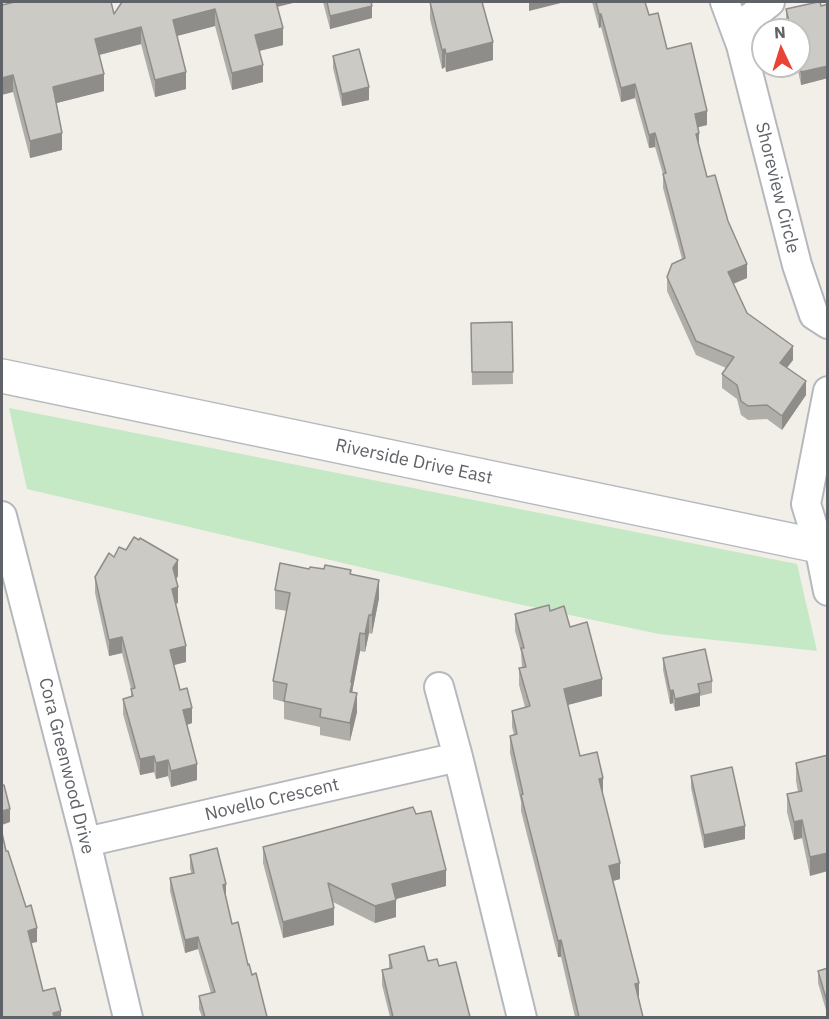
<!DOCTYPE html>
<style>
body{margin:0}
#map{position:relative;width:829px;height:1019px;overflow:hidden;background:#f1efe8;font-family:"IBM Plex Sans",sans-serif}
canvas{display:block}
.frame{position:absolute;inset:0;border:3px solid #5f6368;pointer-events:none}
.north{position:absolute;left:751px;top:18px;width:60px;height:60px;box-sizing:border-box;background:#fff;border:2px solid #bfc1c3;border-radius:50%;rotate:356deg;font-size:16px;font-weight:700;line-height:24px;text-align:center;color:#5f6368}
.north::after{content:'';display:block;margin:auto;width:21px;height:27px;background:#ea4335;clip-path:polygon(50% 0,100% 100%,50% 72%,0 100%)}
</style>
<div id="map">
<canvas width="829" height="1019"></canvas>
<div class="frame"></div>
<div class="north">N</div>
</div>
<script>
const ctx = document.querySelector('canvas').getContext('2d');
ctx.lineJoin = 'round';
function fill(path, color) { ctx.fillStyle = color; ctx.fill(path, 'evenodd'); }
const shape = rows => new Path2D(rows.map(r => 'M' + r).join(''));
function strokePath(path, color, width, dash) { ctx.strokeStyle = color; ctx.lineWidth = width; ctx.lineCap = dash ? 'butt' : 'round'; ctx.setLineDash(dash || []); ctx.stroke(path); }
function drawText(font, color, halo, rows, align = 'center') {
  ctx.font = font + ' "IBM Plex Sans",sans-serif'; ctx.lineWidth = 5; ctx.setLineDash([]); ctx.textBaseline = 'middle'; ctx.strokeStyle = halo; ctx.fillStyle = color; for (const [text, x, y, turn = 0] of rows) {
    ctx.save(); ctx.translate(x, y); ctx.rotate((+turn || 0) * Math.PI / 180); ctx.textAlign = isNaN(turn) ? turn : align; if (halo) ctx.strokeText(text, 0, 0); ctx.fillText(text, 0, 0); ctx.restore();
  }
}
const green = shape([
 [9,408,797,564,817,651,659,634,518,604,27,489]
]);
const street = shape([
 [725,2,741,45],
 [770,2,745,22,741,45,797,265,814,315,828,324],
 [828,391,806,504,819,546,828,591],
 [2,516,86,842,128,1018],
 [439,687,458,757,522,1018],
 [86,842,458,757]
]);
const secondary = shape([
 [2,376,828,548]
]);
const wall = shape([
 [122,2,297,2,277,6,283,45,259,51,263,82,232,90,215,26,177,36,186,89,155,97,141,44,99,55,104,91,56,103,62,150,30,158,13,92,2,5,114,14],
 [323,2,371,2,372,18,330,29],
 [430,2,493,60,446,72,445,67,442,69,430,19],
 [592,2,645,2,649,15,707,125,698,127,699,147,707,177,728,221,747,278,733,284,747,313,793,360,787,367,806,395,782,430,767,419,748,420,741,415,737,399,722,388,722,374,726,368,696,355,667,291,667,277,682,259,663,188,663,174,655,147,649,148,635,98,621,102,601,27,599,28],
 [828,4,828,78,801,85,797,66,799,66,799,30,788,30,786,22,786,9,821,6],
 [333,56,369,100,342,106,333,68],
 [826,154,828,154,828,173,826,167],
 [512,322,513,384,472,385,471,323],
 [114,557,178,576,176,579,178,603,175,604,186,662,174,665,180,690,192,723,187,725,197,780,171,787,168,776,156,779,154,772,140,775,123,714,123,699,131,697,131,689,122,653,109,656,95,593,95,577],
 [351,574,379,598,372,634,369,633,365,652,360,651,352,692,357,712,350,741,320,735,320,727,284,719,284,702,273,699,273,681,287,611,275,609,275,590],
 [550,611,570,627,602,696,567,705,580,756,603,794,620,879,613,881,643,1017,575,1017,561,957,558,957,521,811,521,802,510,753,510,736,514,735,512,727,512,711,525,707,519,685,519,668,522,668,521,652,515,631,515,614],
 [663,658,712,681,712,693,700,696,700,706,675,711,673,703,670,704,663,670],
 [828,755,810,876,802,838,794,840,787,812,787,794,798,792,796,781,796,763],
 [691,776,745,839,704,848,691,788],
 [416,814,446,886,396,899,396,917,375,923,333,902,334,925,283,938,263,863,263,847],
 [190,855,226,896,232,924,267,1017,202,1017,199,1009,199,996,211,993,198,949,185,953,170,891,170,878,191,873,190,868],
 [389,955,428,961,439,966,470,1017,390,1017,382,985,382,970,389,969],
 [828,968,828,1017,818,983,818,971]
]);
const shadedWall = shape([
 [273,2,297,2,273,8],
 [529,2,565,2,529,11],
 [372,6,372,18,330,29,330,16],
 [215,9,215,26,173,37,173,20],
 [599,14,601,14,601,27,599,28],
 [141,27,141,44,95,56,95,39],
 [283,28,283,45,255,52,255,35],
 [493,42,493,60,446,72,446,54],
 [445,49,445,67,442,69,442,50],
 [263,65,263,82,232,90,232,73],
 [828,66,828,78,801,85,801,72],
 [186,72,186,89,155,97,155,80],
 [104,74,104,91,53,104,53,87],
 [13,75,13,92,2,95,2,78],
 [635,84,635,98,621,102,621,88],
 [369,87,369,100,342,106,342,94],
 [707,111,707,125,695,128,695,114],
 [62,133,62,150,30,158,30,141],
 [655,133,655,147,649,148,649,135],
 [699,133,699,147,696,134],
 [747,264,747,278,728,286,728,272],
 [793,346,793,360,780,377,780,363],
 [806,381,806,395,782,430,782,416],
 [178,560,178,576,173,584,173,568],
 [379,580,379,598,372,634,372,615],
 [178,587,178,603,172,605,172,589],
 [369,615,369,633,365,652,365,634],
 [360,633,360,651,352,693,350,710,351,682],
 [122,637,122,653,109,656,109,640],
 [186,646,186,662,170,666,170,650],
 [602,679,602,696,564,706,564,689],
 [673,690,673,703,670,704,670,691],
 [357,693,357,712,350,741,350,723],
 [700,693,700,706,675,711,675,699],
 [192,708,192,723,183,726,183,710],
 [154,756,154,772,140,775,140,759],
 [168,760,168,776,156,779,156,763],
 [197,764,197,780,171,787,171,771],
 [603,778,603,794,599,796,599,779],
 [10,809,10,822,2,825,2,811],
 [802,820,802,838,794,840,794,822],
 [745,826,745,839,704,848,704,835],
 [828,853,828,871,810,876,810,857],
 [620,863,620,879,609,882,609,866],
 [446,870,446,886,392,900,392,884],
 [226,884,226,896,223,897,223,885],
 [396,900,396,917,375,923,375,906],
 [334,908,334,925,283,938,283,922],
 [37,928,37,942,28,944,28,931],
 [198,937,198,949,185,953,185,940],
 [561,940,561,957,558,957,558,941],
 [639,983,639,999,635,984],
 [61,1011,61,1017,53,1017,53,1013]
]);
const building = shape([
 [15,2,111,2,114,14,122,2,276,2,283,28,255,35,263,65,232,73,215,9,173,20,186,72,155,80,141,27,95,39,104,74,53,87,62,133,30,141,13,75,2,78,2,5,15,2],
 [327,2,371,2,372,6,330,16,327,2],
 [430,2,482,2,493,42,446,54,445,49,442,50,430,2],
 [596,2,645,2,649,15,658,13,667,49,691,43,707,111,695,114,699,133,696,134,707,177,715,175,728,221,747,264,728,272,747,313,793,346,780,363,806,381,782,416,767,405,748,406,741,401,737,385,722,374,734,357,696,341,667,277,672,264,685,258,663,174,666,173,655,133,649,135,635,84,621,88,601,14,599,14,596,2],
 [818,2,820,2,821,6,828,4,828,66,801,72,799,63,799,30,791,30,786,9,818,2],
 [359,49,369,87,342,94,333,56,359,49],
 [512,322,513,372,472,372,471,323,512,322],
 [134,537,139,540,140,538,178,560,173,568,178,587,172,589,186,646,170,650,180,690,187,688,192,708,183,710,197,764,171,771,168,760,156,763,154,756,140,759,123,699,133,696,131,689,135,688,122,637,109,640,95,577,109,553,114,557,119,547,126,550,134,537],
 [280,563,309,569,310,567,324,569,325,565,351,570,350,574,379,580,372,615,369,615,365,634,360,633,351,682,352,683,350,692,357,693,350,723,320,717,321,709,284,701,287,684,273,681,290,593,275,590,280,563],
 [549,605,550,611,564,606,570,627,587,622,602,679,564,689,580,756,597,752,603,778,599,779,620,863,609,866,639,983,635,984,643,1017,579,1017,561,940,558,941,521,795,523,794,510,736,517,734,512,711,530,706,519,668,526,667,521,648,524,648,515,614,549,605],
 [705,649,712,681,698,684,700,693,675,699,673,690,670,691,663,658,705,649],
 [828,755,828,853,810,857,802,820,794,822,787,794,802,791,796,763,828,755],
 [732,767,745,826,704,835,691,776,732,767],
 [2,785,4,785,10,809,2,811,2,785],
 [413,807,416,814,431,811,446,870,392,884,396,900,375,906,328,883,334,908,283,922,263,847,413,807],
 [2,833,6,851,8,851,26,907,31,905,37,928,28,931,43,991,55,988,61,1011,53,1013,54,1017,2,1017,2,833],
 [217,848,226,884,223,885,232,924,238,922,248,965,249,964,252,975,256,973,267,1017,205,1017,199,996,215,992,198,937,185,940,170,878,194,873,190,855,217,848],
 [424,946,428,961,437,959,439,966,456,962,470,1017,390,1017,393,1017,382,970,392,968,389,955,424,946],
 [828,968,828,1005,818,971,828,968]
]);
const streetNames = [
 ["Shoreview Circle",777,188,76],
 ["Riverside Drive East",414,462,12],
 ["Cora Greenwood Drive",66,766,76],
 ["Novello Crescent",272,800,-13]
];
fill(green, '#c5e8c5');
strokePath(street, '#b5b8bc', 32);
strokePath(secondary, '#b6babf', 36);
strokePath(street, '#fff', 28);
strokePath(secondary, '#fff', 33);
fill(wall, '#afaea9');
fill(shadedWall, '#8f8d8a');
fill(building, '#cccac5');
strokePath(building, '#8f8d8a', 1.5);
drawText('18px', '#5f6368', '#fff', streetNames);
</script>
